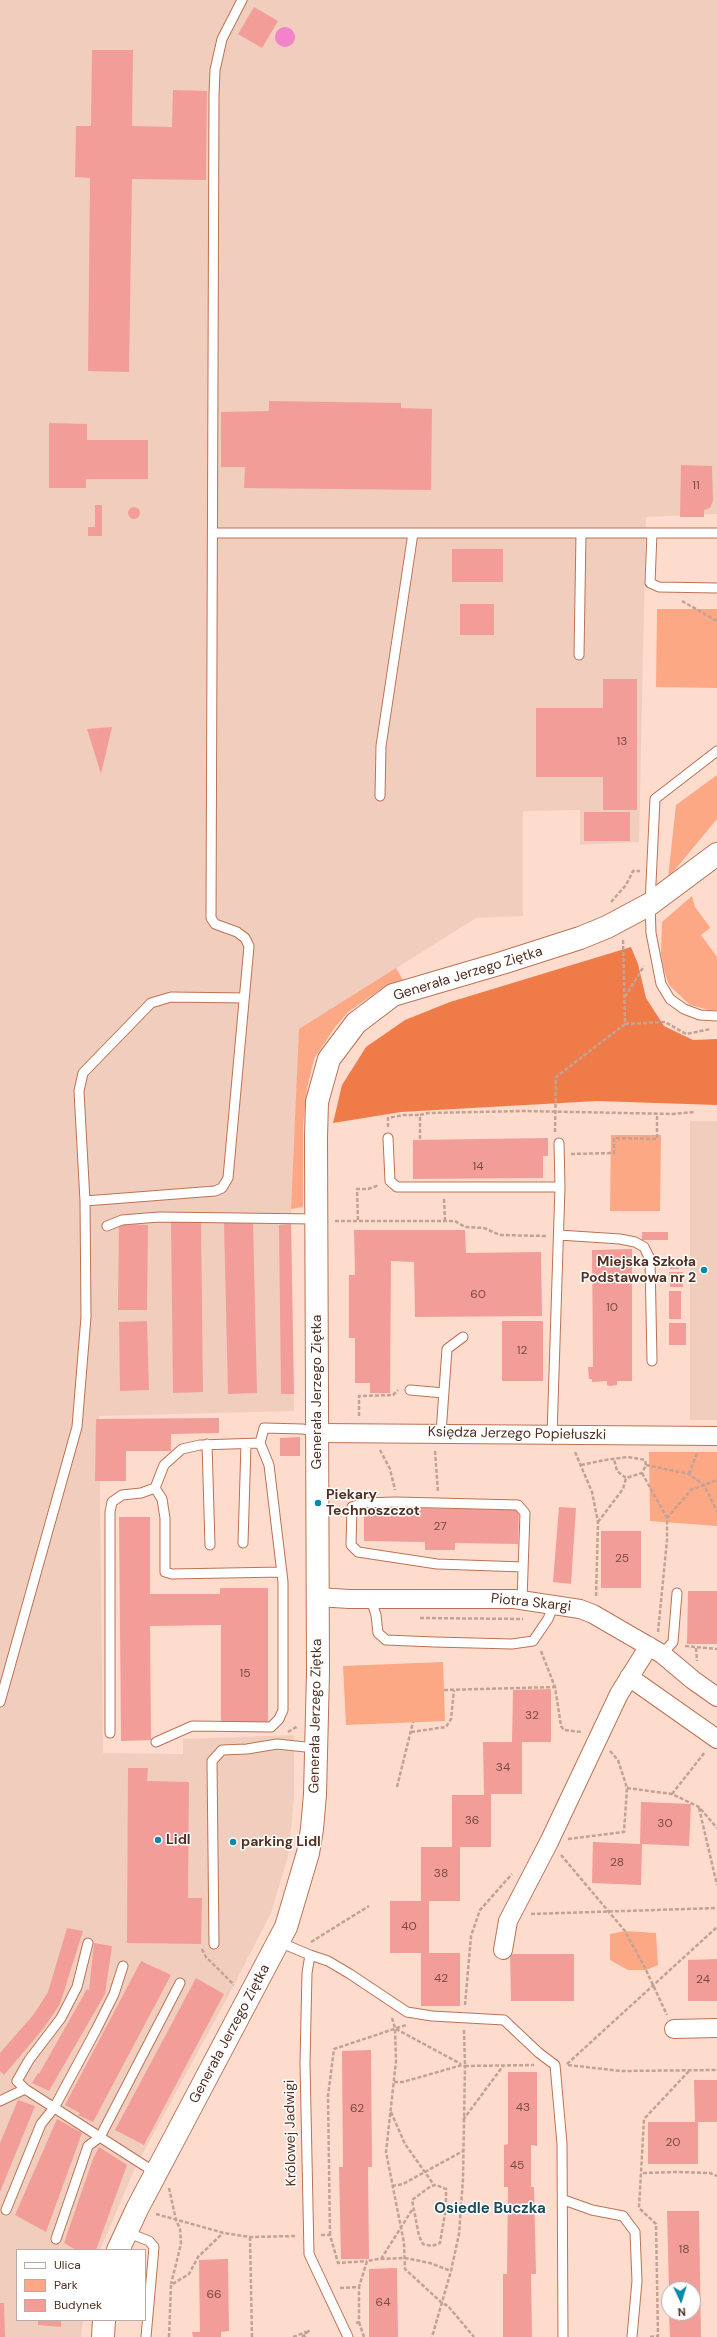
<!DOCTYPE html>
<meta charset="utf-8">
<style>
body{margin:0}
#map{position:relative;width:717px;height:2337px;overflow:hidden;background:#fddcce;font-family:"DM Sans",sans-serif}
canvas{display:block}
.legend{position:absolute;left:16px;top:2249px;width:130px;height:72px;box-sizing:border-box;background:#fff;border:1px solid #b9aca7;margin:0;padding:5px 7px;list-style:none;font-size:12px;color:#503023}
.legend li{display:flex;align-items:center;gap:8px;height:20px}
.legend b{width:20px;border:1px solid #b9aca7}
.north{position:absolute;left:661px;top:2281px;width:40px;height:40px;box-sizing:border-box;background:#fff;border:1px solid #b9aca7;border-radius:50%;rotate:176deg;font-size:11px;font-weight:700;line-height:16px;text-align:center;color:#503023}
.north::after{content:'';display:block;margin:auto;width:14px;height:18px;background:#0789aa;clip-path:polygon(50% 0,100% 100%,50% 72%,0 100%)}
</style>
<div id="map">
<canvas width="717" height="2337"></canvas>
<ul class="legend">
<li><b style="height:5px;background:#fff"></b>Ulica</li>
<li><b style="height:11px;background:#fca885"></b>Park</li>
<li><b style="height:11px;background:#f39d98"></b>Budynek</li>
</ul>
<div class="north">N</div>
</div>
<script>
const ctx = document.querySelector('canvas').getContext('2d');
ctx.lineJoin = 'round';
function fill(path, color) { ctx.fillStyle = color; ctx.fill(path, 'evenodd'); }
const shape = rows => new Path2D(rows.map(r => 'M' + r).join(''));
function strokePath(path, color, width, dash) { ctx.strokeStyle = color; ctx.lineWidth = width; ctx.lineCap = dash ? 'butt' : 'round'; ctx.setLineDash(dash || []); ctx.stroke(path); }
function drawText(font, color, halo, rows, align = 'center') {
  ctx.font = font + ' "DM Sans",sans-serif'; ctx.lineWidth = 3; ctx.setLineDash([]); ctx.textBaseline = 'middle'; ctx.strokeStyle = halo; ctx.fillStyle = color; for (const [text, x, y, turn = 0] of rows) {
    ctx.save(); ctx.translate(x, y); ctx.rotate((+turn || 0) * Math.PI / 180); ctx.textAlign = isNaN(turn) ? turn : align; if (halo) ctx.strokeText(text, 0, 0); ctx.fillText(text, 0, 0); ctx.restore();
  }
}
const built = shape([
 [0,0,717,0,717,514,646,517,639,842,580,845,580,810,523,811,523,916,476,918,300,1029,291,1209,294,1411,99,1416,103,1753,183,1754,183,1739,294,1735,294,1799,288,1856,271,1913,232,1989,136,2166,100,2250,17,2250,17,2320,83,2320,81,2337,0,2337],
 [690,1121,717,1121,717,1420,690,1420]
]);
const green = shape([
 [657,609,717,609,717,688,656,687],
 [717,775,717,819,668,878,676,805],
 [692,896,695,907,709,926,710,928,701,935,717,957,717,1010,709,1010,690,1005,669,985,664,970,661,953,662,922],
 [396,968,403,980,387,985,348,1012,335,1027,314,1059,307,1089,303,1126,303,1207,291,1209,299,1029],
 [611,1135,661,1135,660,1211,610,1211],
 [649,1452,717,1452,717,1526,650,1521],
 [443,1662,445,1721,346,1725,343,1666],
 [625,1931,656,1933,658,1965,646,1970,628,1970,610,1960,610,1934]
]);
const forest = shape([
 [631,947,638,964,646,998,664,1026,693,1040,717,1039,717,1105,597,1101,401,1112,333,1123,342,1085,366,1047,405,1020,450,1002]
]);
const water = shape([
 '275 37a10 10 0 1 1 20 0a10 10 0 1 1-20 0Z'
]);
const building = shape([
 [254,7,278,21,262,48,238,34],
 [92,50,133,50,132,126,172,127,173,90,207,91,206,180,132,179,129,372,88,371,90,178,75,177,76,126,91,126],
 [269,401,401,403,401,408,432,409,431,490,244,488,245,467,221,467,221,412,269,411],
 [49,423,87,424,87,440,148,440,148,479,86,479,86,488,49,488],
 [681,465,712,466,713,501,710,508,704,510,704,517,680,517],
 [95,505,102,505,102,536,88,536,88,527,95,527],
 '128 513a6 6 0 1 1 12 0a6 6 0 1 1-12 0Z',
 [452,549,503,549,503,582,452,582],
 [460,604,494,604,494,635,460,635],
 [603,679,637,679,637,810,603,810,603,777,536,777,536,708,603,708],
 [112,727,101,774,87,729],
 [584,812,630,812,630,841,584,841],
 [548,1138,548,1156,543,1156,543,1178,413,1179,413,1140],
 [171,1222,201,1222,203,1392,173,1393],
 [253,1222,257,1393,228,1394,224,1223],
 [119,1224,148,1225,147,1310,118,1310],
 [291,1224,294,1394,281,1394,279,1225],
 [354,1230,465,1230,466,1253,541,1252,542,1316,415,1317,414,1262,391,1261,390,1393,370,1393,370,1383,355,1383,355,1338,349,1338,349,1275,355,1275],
 [642,1232,668,1232,668,1240,642,1240],
 [632,1249,632,1381,617,1381,617,1385,610,1386,607,1385,607,1381,592,1382,592,1379,589,1379,588,1367,593,1367,592,1250],
 [679,1261,679,1269,670,1269,670,1262],
 [669,1272,683,1272,683,1287,670,1287],
 [669,1291,681,1291,681,1319,669,1319],
 [147,1321,149,1390,120,1391,119,1322],
 [502,1321,543,1321,543,1381,502,1381],
 [669,1323,686,1323,686,1345,669,1345],
 [219,1418,219,1433,171,1434,171,1451,126,1451,126,1481,95,1481,96,1419],
 [300,1437,300,1456,280,1456,280,1438],
 [364,1507,519,1510,518,1544,455,1543,455,1550,425,1550,425,1542,364,1541],
 [559,1507,576,1508,571,1584,553,1582],
 [119,1517,150,1517,150,1594,220,1594,220,1588,268,1588,268,1723,221,1723,221,1625,150,1626,151,1740,121,1741],
 [601,1531,641,1531,641,1588,601,1588],
 [688,1591,717,1591,717,1644,687,1644],
 [551,1689,551,1742,522,1742,522,1794,491,1794,491,1847,460,1847,460,1901,429,1901,429,1953,460,1953,460,2006,421,2006,421,1953,390,1953,390,1901,421,1901,421,1847,452,1847,452,1795,484,1795,483,1742,512,1742,513,1690],
 [128,1768,148,1768,147,1781,189,1782,188,1898,202,1898,201,1944,127,1943],
 [641,1802,691,1804,689,1846,642,1844,641,1885,592,1883,593,1842,640,1844],
 [67,1928,83,1931,60,2004,43,2029,4,2075,0,2071,0,2053,34,2014,48,1992],
 [94,1943,112,1946,105,1994,49,2091,32,2083,38,2073,39,2074,87,1989,89,1990],
 [510,1954,574,1954,574,2001,511,2001],
 [717,1959,717,2001,688,2001,688,1960],
 [141,1961,171,1975,93,2122,78,2115,80,2113,65,2105],
 [196,1978,224,1994,144,2145,115,2130],
 [371,2050,372,2167,368,2167,369,2259,341,2259,339,2167,343,2167,342,2051],
 [508,2072,537,2072,537,2146,531,2145,531,2187,534,2187,536,2274,531,2274,532,2337,503,2337,503,2274,507,2274,508,2187,504,2187,504,2145,508,2144],
 [694,2080,717,2080,717,2122,698,2122,698,2164,648,2164,648,2122,695,2122],
 [18,2100,35,2106,0,2192,0,2143],
 [57,2119,82,2133,46,2232,15,2215],
 [99,2147,127,2165,96,2250,76,2250,64,2243,93,2159],
 [667,2211,699,2211,701,2337,670,2337,669,2313,693,2313,693,2289,669,2289],
 [228,2259,229,2331,221,2332,221,2337,193,2337,192,2332,200,2332,199,2260],
 [397,2268,398,2337,369,2337,369,2269],
 [0,2303,4,2303,5,2337,0,2337],
 [38,2320,61,2320,61,2327,38,2325]
]);
const path = shape([
 [682,601,717,621],
 [611,902,626,885,633,871,640,871],
 [625,997,644,966],
 [625,1024,665,1022,686,1034,711,1029],
 [388,1127,388,1118,403,1115,420,1115],
 [555,1132,556,1077,625,1024,623,940],
 [420,1139,420,1115,428,1113,524,1111,673,1114,694,1112],
 [571,1154,614,1153,614,1138,657,1139,657,1114],
 [444,1199,445,1221],
 [358,1220,357,1189,368,1189,379,1185],
 [335,1221,455,1221,465,1227,484,1228,500,1235,547,1236],
 [359,1416,359,1396,393,1395,398,1390],
 [380,1450,390,1469,395,1490],
 [435,1451,438,1492],
 [575,1452,592,1492,598,1522,596,1597],
 [581,1465,605,1460,620,1458,628,1457,645,1460,646,1465,642,1473,626,1478,617,1471,614,1459],
 [646,1465,689,1474,704,1485,717,1511],
 [642,1473,667,1518],
 [689,1474,697,1453],
 [598,1522,623,1489,626,1478],
 [420,1618,523,1619],
 [658,1632,667,1540,667,1518,691,1490,717,1480],
 [685,1646,717,1649],
 [696,1648,697,1661],
 [541,1651,555,1687,561,1726,564,1730,582,1732],
 [444,1690,555,1687],
 [288,1732,298,1726],
 [411,1732,446,1727,451,1719,454,1690],
 [397,1787,413,1722],
 [627,1788,672,1794,699,1807,717,1828],
 [672,1794,705,1752],
 [699,1808,717,1885],
 [568,1839,624,1832,627,1788,618,1760,610,1751],
 [561,1855,625,1931,646,1970,667,2015],
 [531,1914,717,1908],
 [311,1942,369,1906],
 [202,1949,206,1957,234,1985],
 [465,2005,471,1936,480,1910,512,1874],
 [392,2018,395,2028,396,2061,386,2152,404,2243,405,2269,442,2303,448,2306,474,2337],
 [396,2029,461,2064],
 [464,2030,465,2066,534,2065],
 [567,2064,717,1927],
 [568,2065,621,2071,717,2070],
 [394,2082,403,2082,462,2065,465,2066,463,2179,459,2234,451,2271,432,2337],
 [391,2112,405,2144,434,2185],
 [463,2120,503,2066],
 [643,2173,677,2172,710,2173,717,2176],
 [392,2186,403,2184,463,2151],
 [169,2188,176,2220,180,2229,181,2244,171,2284],
 [446,2208,446,2189,436,2185,431,2186,412,2200,419,2236,423,2244,432,2246,440,2243,446,2208,462,2206],
 [156,2214,224,2233,250,2237,296,2236],
 [321,2235,330,2235,338,2263,367,2261],
 [330,2235,328,2096,334,2049,406,2025],
 [250,2237,252,2337],
 [381,2259,412,2210],
 [340,2288,359,2287,367,2261,378,2259,405,2258,430,2263,451,2271],
 [359,2322,364,2337],
 [356,2323,359,2322,359,2287],
 [169,2337,171,2285,189,2274,198,2257,223,2233],
 [293,2337,306,2332,305,2337],
 [302,2337,311,2329],
 [650,2337,658,2336,656,2224,639,2208,644,2119,690,2070]
]);
const service = shape([
 [213,533,717,533],
 [652,533,650,583,659,587,717,588],
 [579,655,581,533],
 [717,751,655,799,650,904,651,933,661,984,670,999,684,1009,700,1015,717,1016],
 [380,796,381,746,413,533],
 [388,1138,390,1181,397,1187,560,1187],
 [85,1201,215,1191,222,1188,228,1178,249,946,245,938,237,932,215,924,211,918,214,95,215,70,222,39,242,0],
 [107,1226,122,1220,159,1217,316,1219],
 [559,1235,620,1239,635,1242,644,1247,650,1259,652,1361],
 [410,1390,444,1393],
 [441,1433,447,1349,463,1337],
 [552,1435,560,1187,559,1143],
 [207,1444,210,1545],
 [155,1488,162,1499,165,1518,165,1572,172,1574,282,1572],
 [243,1543,246,1444],
 [371,1599,376,1615,378,1633,386,1640,435,1642,512,1644,533,1641,548,1619,554,1604],
 [522,1600,525,1513,518,1505,396,1502,363,1503,352,1507,351,1545,358,1552,437,1564,523,1567],
 [662,1654,673,1642,677,1593],
 [0,1702,77,1427,86,1317,85,1201,79,1091,83,1073,151,1003,171,997,244,998],
 [110,1733,110,1512,112,1502,122,1495,141,1493,155,1488,164,1465,182,1449,200,1445,260,1443,264,1428,303,1429,317,1433],
 [156,1742,192,1726,271,1727,279,1719,283,1710,283,1582,269,1465,260,1443],
 [279,1942,310,1955,307,1973,305,2063,309,2254,348,2337],
 [88,1943,77,1987,61,2018,29,2060,17,2081,25,2089,156,2173],
 [214,1944,212,1761,222,1750,247,1749,277,1744,315,1748],
 [310,1955,328,1961,350,1974,407,2012,432,2016,504,2020,539,2053,555,2065,562,2144,563,2337],
 [0,2101,25,2089],
 [564,2200,592,2210,623,2216,635,2232,637,2281,632,2337],
 [6,2210,41,2124,54,2108,96,2030,114,1994,123,1966],
 [126,2232,149,2241,154,2247,146,2337],
 [56,2239,88,2146,100,2137,180,1983]
]);
const minor = shape([
 [318,1433,717,1436],
 [318,1597,349,1599,514,1599,580,1609,593,1614,662,1654,693,1680,717,1697],
 [629,1677,717,1739],
 [503,1950,508,1921,549,1842,619,1694,649,1646],
 [674,2029,717,2028]
]);
const tertiary = shape([
 [118,2250,137,2209,286,1927,308,1853,312,1829,315,1794,318,1673,316,1137,317,1102,329,1059,356,1023,393,995,502,963,580,938,607,927,650,904,717,854],
 [103,2337,104,2320]
]);
const markers = [
 [704,1270,4,"#0789aa"],
 [318,1503,4,"#0789aa"],
 [158,1840,4,"#0789aa"],
 [233,1842,4,"#0789aa"]
];
const numberNames = [
 ["11",696,486],
 ["13",622,742],
 ["14",478,1167],
 ["60",478,1295],
 ["10",612,1308],
 ["12",522,1351],
 ["27",440,1527],
 ["25",622,1559],
 ["15",245,1674],
 ["32",532,1716],
 ["34",503,1768],
 ["36",472,1821],
 ["30",665,1824],
 ["28",617,1863],
 ["38",441,1874],
 ["40",409,1927],
 ["42",441,1979],
 ["24",703,1980],
 ["43",523,2108],
 ["62",357,2109],
 ["20",673,2143],
 ["45",517,2166],
 ["18",684,2250],
 ["66",214,2295],
 ["64",383,2303]
];
const streetNames = [
 ["Generała Jerzego Ziętka",468,974,-17],
 ["Generała Jerzego Ziętka",317,1392,-90],
 ["Księdza Jerzego Popiełuszki",517,1434,1],
 ["Piotra Skargi",531,1603,6],
 ["Generała Jerzego Ziętka",316,1716,-89],
 ["Generała Jerzego Ziętka",230,2034,-62],
 ["Królowej Jadwigi",291,2133,-91]
];
const poiNames = [
 ["Miejska Szkoła",696,1262,"right"],
 ["Podstawowa nr 2",696,1278,"right"],
 ["Piekary",326,1495],
 ["Technoszczot",326,1511],
 ["Lidl",166,1840],
 ["parking Lidl",241,1842]
];
const neighbourhoodNames = [
 ["Osiedle Buczka",490,2209]
];
fill(built, '#f1cdbe');
fill(green, '#fca885');
fill(forest, '#ef7c48');
fill(water, '#f283c9');
fill(building, '#f39d98');
strokePath(service, '#bc7253', 11);
strokePath(minor, '#bc7253', 20);
strokePath(tertiary, '#bc7253', 24);
strokePath(path, '#c3a295', 2.5, [4, 2]);
strokePath(service, '#fff', 9);
strokePath(minor, '#fff', 18);
strokePath(tertiary, '#fff', 22);
for (const [x, y, r, color] of markers) { const dot = new Path2D(); dot.arc(x, y, r, 0, 2 * Math.PI); ctx.fillStyle = color; ctx.fill(dot); strokePath(dot, '#fff', 1.5); }
drawText('12px', '#794b40', null, numberNames);
drawText('14px', '#503023', '#fff', streetNames);
drawText('bold 14px', '#503023', '#fff', poiNames, 'left');
drawText('bold 15px', '#1a4d5e', '#fff', neighbourhoodNames);
</script>
